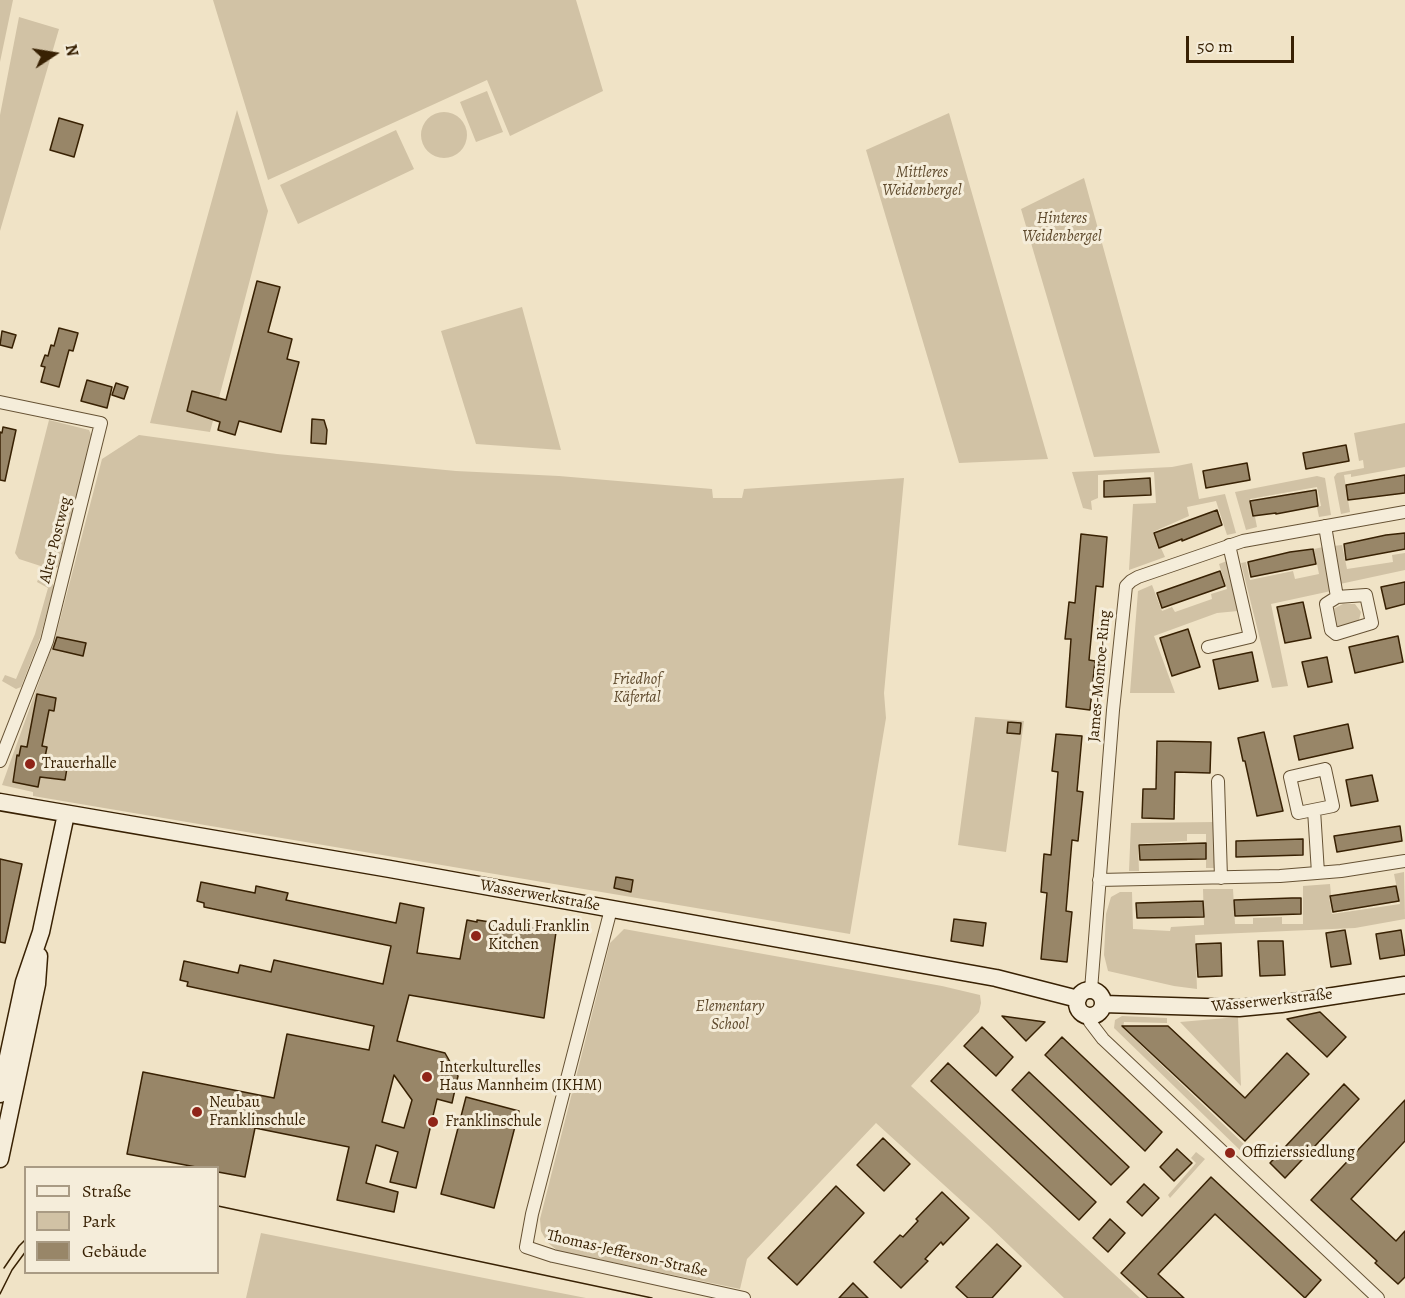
<!DOCTYPE html>
<meta charset="utf-8">
<style>
body{margin:0}
#map{position:relative;width:1405px;height:1298px;overflow:hidden;background:#f0e3c6;font-family:Alegreya,serif}
canvas{display:block}
.legend{position:absolute;left:24px;top:1166px;width:195px;height:108px;box-sizing:border-box;background:#f5edda;border:2px solid #a99b84;margin:0;padding:8px 10px;list-style:none;font-size:18px;color:#382103}
.legend li{display:flex;align-items:center;gap:12px;height:30px}
.legend b{width:30px;border:2px solid #a99b84}
.north{position:absolute;left:24px;top:24px;width:60px;height:60px;-webkit-text-stroke:4px #f5edda;paint-order:stroke;rotate:78deg;font-size:16px;font-weight:700;line-height:24px;text-align:center;color:#382103}
.north::after{content:'';display:block;margin:auto;width:21px;height:27px;background:#382103;clip-path:polygon(50% 0,100% 100%,50% 72%,0 100%)}
.scale{position:absolute;left:1186px;top:36px;width:108px;height:27px;box-sizing:border-box;border:3px solid #382103;border-top:0;padding-left:8px;font-size:18px;line-height:21px;white-space:nowrap;color:#382103;-webkit-text-stroke:4px #f5edda;paint-order:stroke}
</style>
<div id="map">
<canvas width="1405" height="1298"></canvas>
<ul class="legend">
<li><b style="height:8px;background:#f5edda"></b>Straße</li>
<li><b style="height:16px;background:#d1c2a5"></b>Park</li>
<li><b style="height:16px;background:#988668"></b>Gebäude</li>
</ul>
<div class="north">N</div>
<div class="scale">50 m</div>
</div>
<script>
const ctx = document.querySelector('canvas').getContext('2d');
ctx.lineJoin = 'round';
function fill(path, color) { ctx.fillStyle = color; ctx.fill(path, 'evenodd'); }
const shape = rows => new Path2D(rows.map(r => 'M' + r).join(''));
function strokePath(path, color, width, dash) { ctx.strokeStyle = color; ctx.lineWidth = width; ctx.lineCap = dash ? 'butt' : 'round'; ctx.setLineDash(dash || []); ctx.stroke(path); }
function drawText(font, color, halo, rows, align = 'center') {
  ctx.font = font + ' Alegreya,serif'; ctx.lineWidth = 6; ctx.setLineDash([]); ctx.textBaseline = 'middle'; ctx.strokeStyle = halo; ctx.fillStyle = color; for (const [text, x, y, turn = 0] of rows) {
    ctx.save(); ctx.translate(x, y); ctx.rotate((+turn || 0) * Math.PI / 180); ctx.textAlign = isNaN(turn) ? turn : align; if (halo) ctx.strokeText(text, 0, 0); ctx.fillText(text, 0, 0); ctx.restore();
  }
}
const green = shape([
 [0,0,13,0,0,62],
 [213,0,576,0,603,91,510,136,487,80,268,180],
 [19,17,59,29,0,231,0,115],
 [487,91,503,132,476,142,460,102],
 [237,110,268,211,210,432,150,423],
 '421 135a23 23 0 1 1 46 0a23 23 0 1 1-46 0Z',
 [949,113,1048,459,959,463,866,150],
 [396,130,414,169,298,224,280,185],
 [1084,178,1160,453,1094,457,1021,209],
 [522,307,561,450,476,444,441,331],
 [49,420,89,430,92,437,58,567,53,570,19,559,15,553],
 [1405,423,1405,467,1351,477,1351,474,1344,475,1350,512,1341,514,1334,477,1337,473,1364,468,1363,460,1359,461,1354,433],
 [139,435,277,454,456,471,559,476,712,489,713,498,742,498,744,489,904,478,884,693,886,718,850,934,33,796,33,792,2,785,56,635,102,459],
 [1192,463,1199,499,1225,494,1236,533,1227,535,1216,501,1187,507,1189,516,1153,532,1158,548,1161,548,1165,557,1129,570,1133,504,1156,503,1154,472,1098,475,1098,498,1091,501,1092,510,1083,508,1072,472,1172,467],
 [1317,476,1325,478,1331,515,1319,517,1317,507,1321,506,1317,487,1250,499,1252,517,1255,517,1257,527,1246,530,1235,492],
 [1342,545,1347,569,1393,562,1392,555,1405,553,1405,570,1340,584,1333,546],
 [1323,547,1331,591,1271,604,1288,686,1272,688,1241,563,1246,562,1250,580,1293,571,1295,579,1319,574,1314,549],
 [1227,561,1238,611,1217,613,1154,636,1175,693,1130,693,1138,591,1152,585,1162,611,1172,607,1175,612,1212,599,1211,594,1227,589,1219,564],
 [39,577,51,582,54,586,40,638,21,687,16,689,2,681,5,675,16,679,35,634,48,588,37,582],
 [1343,604,1355,604,1361,612,1359,620,1353,624,1340,627,1336,626,1333,609],
 [975,717,1024,721,1006,852,958,845],
 [1216,822,1217,868,1206,868,1206,834,1187,834,1187,841,1138,844,1139,871,1129,871,1131,823],
 [1404,872,1405,919,1355,928,1195,935,1197,989,1174,986,1108,971,1104,955,1106,914,1111,897,1120,892,1132,892,1133,929,1170,931,1171,927,1204,925,1203,889,1233,889,1235,924,1253,924,1253,918,1282,917,1282,924,1303,924,1303,886,1330,884,1331,895,1329,897,1332,914,1400,904,1394,874],
 [624,929,942,986,980,995,981,1003,979,1012,911,1086,1140,1298,1064,1298,988,1225,876,1123,747,1259,740,1289,558,1251,547,1242,541,1231,540,1219,610,943],
 [1122,1016,1167,1018,1167,1023,1124,1022,1123,1028,1248,1148,1243,1153,1114,1028,1115,1020],
 [1238,1017,1241,1086,1180,1022],
 [1196,1152,1205,1159,1170,1198,1168,1195,1196,1163,1191,1158],
 [261,1233,494,1280,586,1298,246,1298]
]);
const building = shape([
 [59,118,83,125,74,157,50,150,59,118],
 [257,281,280,287,268,332,292,339,287,359,299,362,281,432,239,421,235,435,218,430,220,422,187,411,192,391,226,400,257,281],
 [59,328,78,333,73,351,69,350,59,387,41,382,45,367,41,366,45,355,48,356,51,345,54,346,59,328],
 [2,331,16,335,12,348,0,345,2,331],
 [87,380,112,387,107,408,81,401,87,380],
 [116,383,128,387,124,399,112,395,116,383],
 [312,419,324,420,327,430,326,444,311,443,312,419],
 [3,427,16,430,5,481,0,480,0,432,2,433,3,427],
 [1346,445,1349,461,1306,469,1303,453,1346,445],
 [1247,463,1250,480,1206,488,1203,471,1247,463],
 [1405,475,1405,493,1348,500,1346,485,1405,475],
 [1150,478,1151,495,1104,497,1104,481,1150,478],
 [1316,490,1318,506,1276,514,1276,513,1253,516,1250,501,1316,490],
 [1217,510,1222,525,1182,541,1182,539,1159,548,1154,533,1217,510],
 [1405,533,1405,549,1346,560,1344,544,1386,535,1405,533],
 [1081,534,1107,537,1103,587,1096,586,1089,660,1095,661,1090,710,1066,707,1071,639,1065,639,1069,602,1075,603,1081,534],
 [1313,549,1316,564,1251,577,1248,562,1290,552,1313,549],
 [1220,571,1225,586,1162,608,1157,593,1220,571],
 [1405,582,1405,604,1386,609,1381,587,1405,582],
 [1303,602,1311,638,1285,643,1277,607,1303,602],
 [1188,629,1200,667,1172,676,1160,638,1188,629],
 [1398,636,1403,662,1355,673,1349,647,1398,636],
 [57,637,86,643,83,656,53,649,57,637],
 [1252,652,1258,681,1219,689,1213,660,1252,652],
 [1327,657,1332,682,1308,687,1302,662,1327,657],
 [37,694,56,698,54,711,49,710,42,746,47,747,45,757,68,762,65,780,40,777,38,787,13,782,17,755,19,756,21,746,27,747,37,694],
 [1008,722,1021,723,1020,734,1007,733,1008,722],
 [1348,724,1353,748,1299,760,1294,736,1348,724],
 [1264,732,1283,811,1257,816,1245,761,1243,761,1238,738,1264,732],
 [1056,734,1082,736,1077,791,1083,792,1078,841,1072,840,1066,911,1072,912,1067,962,1041,959,1047,893,1041,892,1044,854,1051,855,1058,772,1052,771,1056,734],
 [1157,741,1211,742,1210,773,1175,772,1174,819,1142,818,1143,789,1156,789,1157,741],
 [1372,775,1378,801,1351,806,1346,780,1372,775],
 [1400,826,1402,841,1337,852,1334,836,1400,826],
 [1303,839,1303,855,1236,857,1236,841,1303,839],
 [1206,843,1206,859,1140,860,1139,845,1206,843],
 [0,859,22,864,5,943,0,942,0,859],
 [616,877,633,880,631,892,614,888,616,877],
 [201,882,255,893,256,886,288,893,286,900,396,923,400,903,424,908,417,953,460,959,467,920,477,922,477,920,556,932,544,1018,409,995,397,1041,445,1053,458,1076,452,1103,437,1099,416,1188,390,1182,398,1152,376,1145,366,1183,398,1192,394,1212,337,1200,349,1147,255,1128,245,1177,218,1172,218,1167,196,1167,127,1154,143,1072,274,1098,287,1034,369,1050,374,1026,187,986,188,982,180,980,184,961,238,973,240,965,271,972,274,960,383,984,391,946,204,907,204,903,197,901,201,882],
 [394,1075,412,1100,404,1128,382,1122,394,1075],
 [1396,886,1399,901,1333,912,1330,896,1396,886],
 [1292,898,1301,898,1301,914,1235,916,1234,900,1292,898],
 [1203,901,1204,917,1137,918,1136,903,1203,901],
 [954,919,986,923,983,946,951,941,954,919],
 [1345,930,1351,964,1331,967,1326,933,1345,930],
 [1401,930,1405,955,1380,959,1376,934,1401,930],
 [1258,941,1283,941,1285,975,1260,976,1258,941],
 [1221,943,1222,976,1198,977,1196,944,1221,943],
 [1320,1012,1346,1037,1327,1057,1287,1019,1320,1012],
 [1002,1016,1045,1022,1026,1041,1002,1016],
 [1122,1026,1168,1026,1245,1098,1287,1053,1309,1074,1245,1141,1122,1026],
 [982,1027,1013,1057,996,1076,964,1046,982,1027],
 [1062,1037,1162,1132,1145,1151,1045,1055,1062,1037],
 [948,1063,1096,1202,1079,1220,931,1081,948,1063],
 [1029,1072,1129,1167,1111,1185,1012,1090,1029,1072],
 [1344,1084,1359,1099,1285,1178,1270,1163,1344,1084],
 [466,1097,519,1111,494,1208,441,1194,466,1097],
 [1405,1100,1405,1141,1351,1199,1396,1241,1405,1231,1405,1277,1398,1284,1375,1263,1377,1261,1311,1200,1405,1100],
 [883,1138,910,1164,884,1191,857,1165,883,1138],
 [1177,1149,1192,1163,1174,1181,1160,1167,1177,1149],
 [1211,1177,1321,1280,1305,1298,1215,1214,1158,1274,1184,1298,1148,1298,1121,1273,1211,1177],
 [1144,1184,1159,1198,1142,1216,1127,1202,1144,1184],
 [836,1186,864,1213,797,1285,768,1258,836,1186],
 [942,1192,969,1218,943,1245,941,1242,925,1259,928,1261,901,1288,874,1262,900,1235,903,1237,918,1221,916,1219,942,1192],
 [1110,1219,1125,1233,1108,1252,1093,1238,1110,1219],
 [997,1244,1021,1266,992,1298,968,1298,956,1287,997,1244],
 [853,1283,868,1298,839,1298,853,1283]
]);
const street = shape([
 [0,402,101,423,47,641,0,761],
 [1325,526,1337,597],
 [1366,595,1372,623,1336,634,1331,630,1326,604,1337,597,1366,595],
 [1208,647,1250,637,1229,545],
 [1325,769,1333,806,1298,813,1290,777,1325,769],
 [1218,781,1221,878],
 [1314,810,1318,873],
 [1099,880,1280,876,1341,871,1405,861],
 [611,909,532,1214,526,1247,553,1256,744,1298],
 [1091,990,1113,710,1126,586,1131,581,1138,577,1243,541,1405,512],
 [1088,1016,1090,1022,1103,1039,1378,1298]
]);
const secondary = shape([
 [0,802,390,869,996,978,1078,999],
 '1077 1003a13 13 0 1 1 26 0a13 13 0 1 1-26 0Z',
 [1103,1004,1239,1008,1281,1004,1405,985],
 [0,1094,24,982,41,932,66,814],
 [0,1159,37,984,39,956]
]);
const tram = shape([
 [218,1206,652,1298],
 [4,1268,19,1246,26,1239],
 [0,1294,12,1270,26,1251]
]);
const markers = [
 [30,764,6,"#8f2418"],
 [476,936,6,"#8f2418"],
 [427,1077,6,"#8f2418"],
 [197,1112,6,"#8f2418"],
 [433,1122,6,"#8f2418"],
 [1230,1153,6,"#8f2418"]
];
const parkNames = [
 ["Mittleres",922,173],
 ["Weidenbergel",922,191],
 ["Hinteres",1062,219],
 ["Weidenbergel",1062,237],
 ["Friedhof",637,680],
 ["Käfertal",637,698],
 ["Elementary",730,1007],
 ["School",730,1025]
];
const streetNames = [
 ["Alter Postweg",56,540,-76],
 ["James-Monroe-Ring",1100,676,-85],
 ["Wasserwerkstraße",540,896,10],
 ["Wasserwerkstraße",1272,1001,-6],
 ["Thomas-Jefferson-Straße",627,1254,13]
];
const poiNames = [
 ["Trauerhalle",42,764],
 ["Caduli Franklin",488,927],
 ["Kitchen",488,945],
 ["Interkulturelles",439,1068],
 ["Haus Mannheim (IKHM)",439,1086],
 ["Neubau",209,1103],
 ["Franklinschule",209,1121],
 ["Franklinschule",445,1122],
 ["Offizierssiedlung",1242,1153]
];
fill(green, '#d1c2a5');
fill(building, '#988668');
strokePath(building, '#382103', 1.5);
strokePath(street, '#665234', 14);
strokePath(secondary, '#382103', 19);
strokePath(street, '#f5edda', 12);
strokePath(secondary, '#f5edda', 16);
strokePath(tram, '#382103', 1.5);
for (const [x, y, r, color] of markers) { const dot = new Path2D(); dot.arc(x, y, r, 0, 2 * Math.PI); ctx.fillStyle = color; ctx.fill(dot); strokePath(dot, '#f5edda', 2); }
drawText('italic 16px', '#5e492c', '#f5edda', parkNames);
drawText('16px', '#382103', '#f5edda', streetNames);
drawText('16px', '#382103', '#f5edda', poiNames, 'left');
</script>
